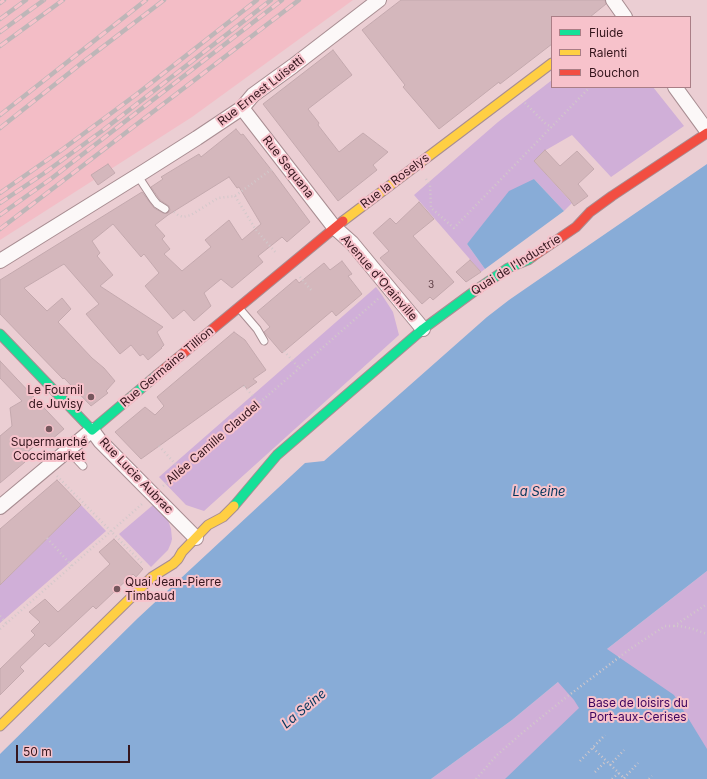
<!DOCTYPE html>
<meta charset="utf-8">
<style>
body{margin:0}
#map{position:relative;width:707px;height:779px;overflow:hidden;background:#ebced3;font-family:Inter,sans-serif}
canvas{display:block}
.legend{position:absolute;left:551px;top:16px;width:140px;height:72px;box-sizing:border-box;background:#f7c2cb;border:1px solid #aa7e86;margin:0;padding:5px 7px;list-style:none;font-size:12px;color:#36171e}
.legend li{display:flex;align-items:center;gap:8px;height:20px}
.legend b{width:20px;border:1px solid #aa7e86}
.scale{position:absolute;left:16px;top:745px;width:114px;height:18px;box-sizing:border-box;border:2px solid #36171e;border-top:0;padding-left:5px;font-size:12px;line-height:14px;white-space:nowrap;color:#36171e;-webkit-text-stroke:3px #f7c2cb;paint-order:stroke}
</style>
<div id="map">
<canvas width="707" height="779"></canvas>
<ul class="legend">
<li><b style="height:5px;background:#16e098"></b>Fluide</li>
<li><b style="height:5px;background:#ffcf43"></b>Ralenti</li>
<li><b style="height:5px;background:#f24e42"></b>Bouchon</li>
</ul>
<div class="scale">50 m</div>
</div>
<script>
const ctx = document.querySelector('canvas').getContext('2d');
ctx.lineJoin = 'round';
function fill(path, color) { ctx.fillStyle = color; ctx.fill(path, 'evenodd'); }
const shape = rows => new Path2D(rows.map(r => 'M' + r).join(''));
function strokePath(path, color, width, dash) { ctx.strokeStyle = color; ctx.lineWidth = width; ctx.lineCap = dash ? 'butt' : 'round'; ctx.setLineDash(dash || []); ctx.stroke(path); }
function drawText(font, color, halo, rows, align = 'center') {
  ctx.font = font + ' Inter,sans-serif'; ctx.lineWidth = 4; ctx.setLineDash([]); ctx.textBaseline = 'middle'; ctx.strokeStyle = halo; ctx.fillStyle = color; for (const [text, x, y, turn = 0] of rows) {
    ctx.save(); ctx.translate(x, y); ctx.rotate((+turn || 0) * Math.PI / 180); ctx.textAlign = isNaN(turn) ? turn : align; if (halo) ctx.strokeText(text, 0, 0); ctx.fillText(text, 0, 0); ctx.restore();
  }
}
const built = shape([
 [0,0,353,0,192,117,0,240]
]);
const green = shape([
 [552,80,552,87,653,87,684,126,611,177,572,135,546,150,534,161,572,203,564,211,534,179,467,244,485,269,481,272,414,195,498,122],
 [376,287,382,295,393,312,399,335,204,511,186,505,159,477],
 [81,505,106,531,0,623,0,585],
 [153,505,168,520,171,529,172,539,171,543,168,550,151,567,119,534],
 [707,571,707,779,431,779,512,720,558,682,607,649]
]);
const water = shape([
 [707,164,707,571,607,649,674,695,707,749,707,779,505,779,579,708,574,700,558,682,512,720,431,779,0,779,0,754,138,618,305,463,324,461,487,317,509,300,538,280],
 [534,179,564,211,485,269,467,244,509,191]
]);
const building = shape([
 [401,0,605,0,606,4,590,17,552,17,552,44,500,84,499,82,439,129,403,87,405,85,362,30,401,0],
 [333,50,352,75,308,109,319,123,318,125,339,152,363,133,388,152,373,165,377,170,338,201,263,104,333,50],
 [236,129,241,135,243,134,273,172,310,222,287,242,282,237,258,256,263,262,232,288,221,279,204,293,211,306,194,321,184,310,173,319,145,286,159,273,144,254,141,257,113,224,92,241,100,253,97,256,113,275,100,286,163,327,157,332,164,345,161,348,162,348,148,360,143,354,140,356,131,345,120,354,86,314,99,304,64,264,24,288,47,311,62,298,71,309,58,322,92,358,104,368,115,381,106,391,108,393,91,406,64,378,63,379,0,314,0,280,142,192,154,208,163,213,168,213,170,210,169,206,160,200,151,187,163,179,161,177,199,154,201,157,236,129],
 [229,177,237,188,239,187,261,224,242,240,229,220,205,240,211,247,182,271,164,254,170,249,162,239,165,236,155,225,168,215,229,177],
 [545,150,560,166,577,151,594,169,578,184,588,196,574,206,570,200,534,161,545,150],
 [108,164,115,173,98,185,91,175,108,164],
 [419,202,434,219,413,236,454,282,433,300,430,297,422,304,380,258,389,251,373,233,390,218,396,224,419,202],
 [470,260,481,272,466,282,456,272,470,260],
 [342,261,352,274,348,276,362,294,336,316,332,311,282,353,264,332,270,327,257,312,296,279,299,283,324,263,330,270,342,261],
 [234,332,245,340,266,370,253,379,257,382,247,389,244,385,141,459,115,432,145,407,155,415,164,406,157,397,234,332],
 [0,361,64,429,45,445,41,440,21,458,25,462,0,483,0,436,12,426,10,408,22,401,0,378,0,361],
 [57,480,81,505,0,585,0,529,57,480],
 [114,539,143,569,136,577,133,574,96,609,93,606,49,647,45,643,20,667,24,671,0,695,0,669,35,635,31,631,40,622,29,612,45,599,58,612,110,564,99,552,114,539]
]);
const path = shape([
 [525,103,546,124,552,127],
 [426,179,430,185,431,208,454,228,590,87],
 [235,196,256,230,277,254],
 [174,212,178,215,183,217,191,215,218,198,235,196,272,169],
 [300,277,312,291],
 [284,351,299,368],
 [244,386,259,403],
 [159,446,181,470],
 [57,476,143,564],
 [163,486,295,372,379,298],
 [47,538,72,566],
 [0,616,6,623],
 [674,626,707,604],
 [0,629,142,504],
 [593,748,625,779],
 [580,761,605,735],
 [610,765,624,750],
 [595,772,606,761],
 [624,778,638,763],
 [476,779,497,755,522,733,564,699,630,649,665,626,680,626,693,629,707,634],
 [612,779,619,773],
 [649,779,652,776]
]);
const lane = shape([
 [138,176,153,199,157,204,165,209],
 [239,308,257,329,264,341],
 [68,450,83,466]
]);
const street = shape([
 [613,0,625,17],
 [675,87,707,131],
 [242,108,334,227,352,243,423,329],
 [0,261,145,171,197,138,242,108,253,95,293,66,379,0],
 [0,507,92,430,100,441,196,538]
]);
const fast = shape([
 [0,334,92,430,157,375],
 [234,506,277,455,423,329,476,290,508,268,528,260,532,257]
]);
const slow = shape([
 [343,221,552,63],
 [0,726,152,577,173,564,178,559,182,552,208,525,223,517,234,506]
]);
const jam = shape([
 [532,257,576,227,590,212,612,196,707,133],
 [157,375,343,221]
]);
const rail = shape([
 [0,3,4,0],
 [0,19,26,0],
 [0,32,44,0],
 [0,46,63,0],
 [0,115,146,0],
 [0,128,83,62,164,0],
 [0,193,63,149,137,94,257,0],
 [0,203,43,174,102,131,271,0],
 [0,215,52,178,282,0],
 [0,229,299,0]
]);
const markers = [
 [91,397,4,"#75575d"],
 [49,429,4,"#75575d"],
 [117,589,4,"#75575d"]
];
const numberNames = [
 ["3",431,285]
];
const streetNames = [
 ["Rue Ernest Luisetti",261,91,-38],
 ["Rue Sequana",288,167,52],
 ["Rue la Roselys",395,181,-37],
 ["Quai de l'Industrie",516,265,-32],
 ["Avenue d'Orainville",379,278,49],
 ["Rue Germaine Tillion",167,367,-40],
 ["Allée Camille Claudel",213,443,-41],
 ["Rue Lucie Aubrac",136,476,46]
];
const poiNames = [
 ["Le Fournil",83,390],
 ["de Juvisy",83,404],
 ["Supermarché",49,442,"center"],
 ["Coccimarket",49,456,"center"],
 ["Quai Jean-Pierre",125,582,"left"],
 ["Timbaud",125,596,"left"]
];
const parkNames = [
 ["Base de loisirs du",638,703],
 ["Port-aux-Cerises",638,717]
];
const waterNames = [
 ["La Seine",539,492],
 ["La Seine",304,709,-40]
];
fill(built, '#f3bdc6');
fill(green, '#d0afd8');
fill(water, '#88acd7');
fill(building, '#d4b7bc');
strokePath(building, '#c4a9ae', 1);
strokePath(lane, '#a88d92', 9);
strokePath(street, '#a88d92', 16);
strokePath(fast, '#a88d92', 11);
strokePath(slow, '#a88d92', 11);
strokePath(jam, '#a88d92', 11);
strokePath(path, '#d2c8ca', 2.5, [1, 3]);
strokePath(lane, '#fcf8f8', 7);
strokePath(street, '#fcf8f8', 14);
strokePath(fast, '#16e098', 9);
strokePath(slow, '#ffcf43', 9);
strokePath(jam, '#f24e42', 9);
strokePath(rail, '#beb6b8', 4.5);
strokePath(rail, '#f7c2cb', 3, [9]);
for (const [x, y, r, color] of markers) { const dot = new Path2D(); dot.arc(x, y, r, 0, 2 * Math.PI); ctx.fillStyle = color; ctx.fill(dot); strokePath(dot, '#f7c2cb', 1.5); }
drawText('10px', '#5e3f46', null, numberNames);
drawText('12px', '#36171e', '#f7c2cb', streetNames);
drawText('12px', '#36171e', '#f7c2cb', poiNames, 'right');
drawText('12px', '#3d045d', '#f7c2cb', parkNames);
drawText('italic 13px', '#03365c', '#f7c2cb', waterNames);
</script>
